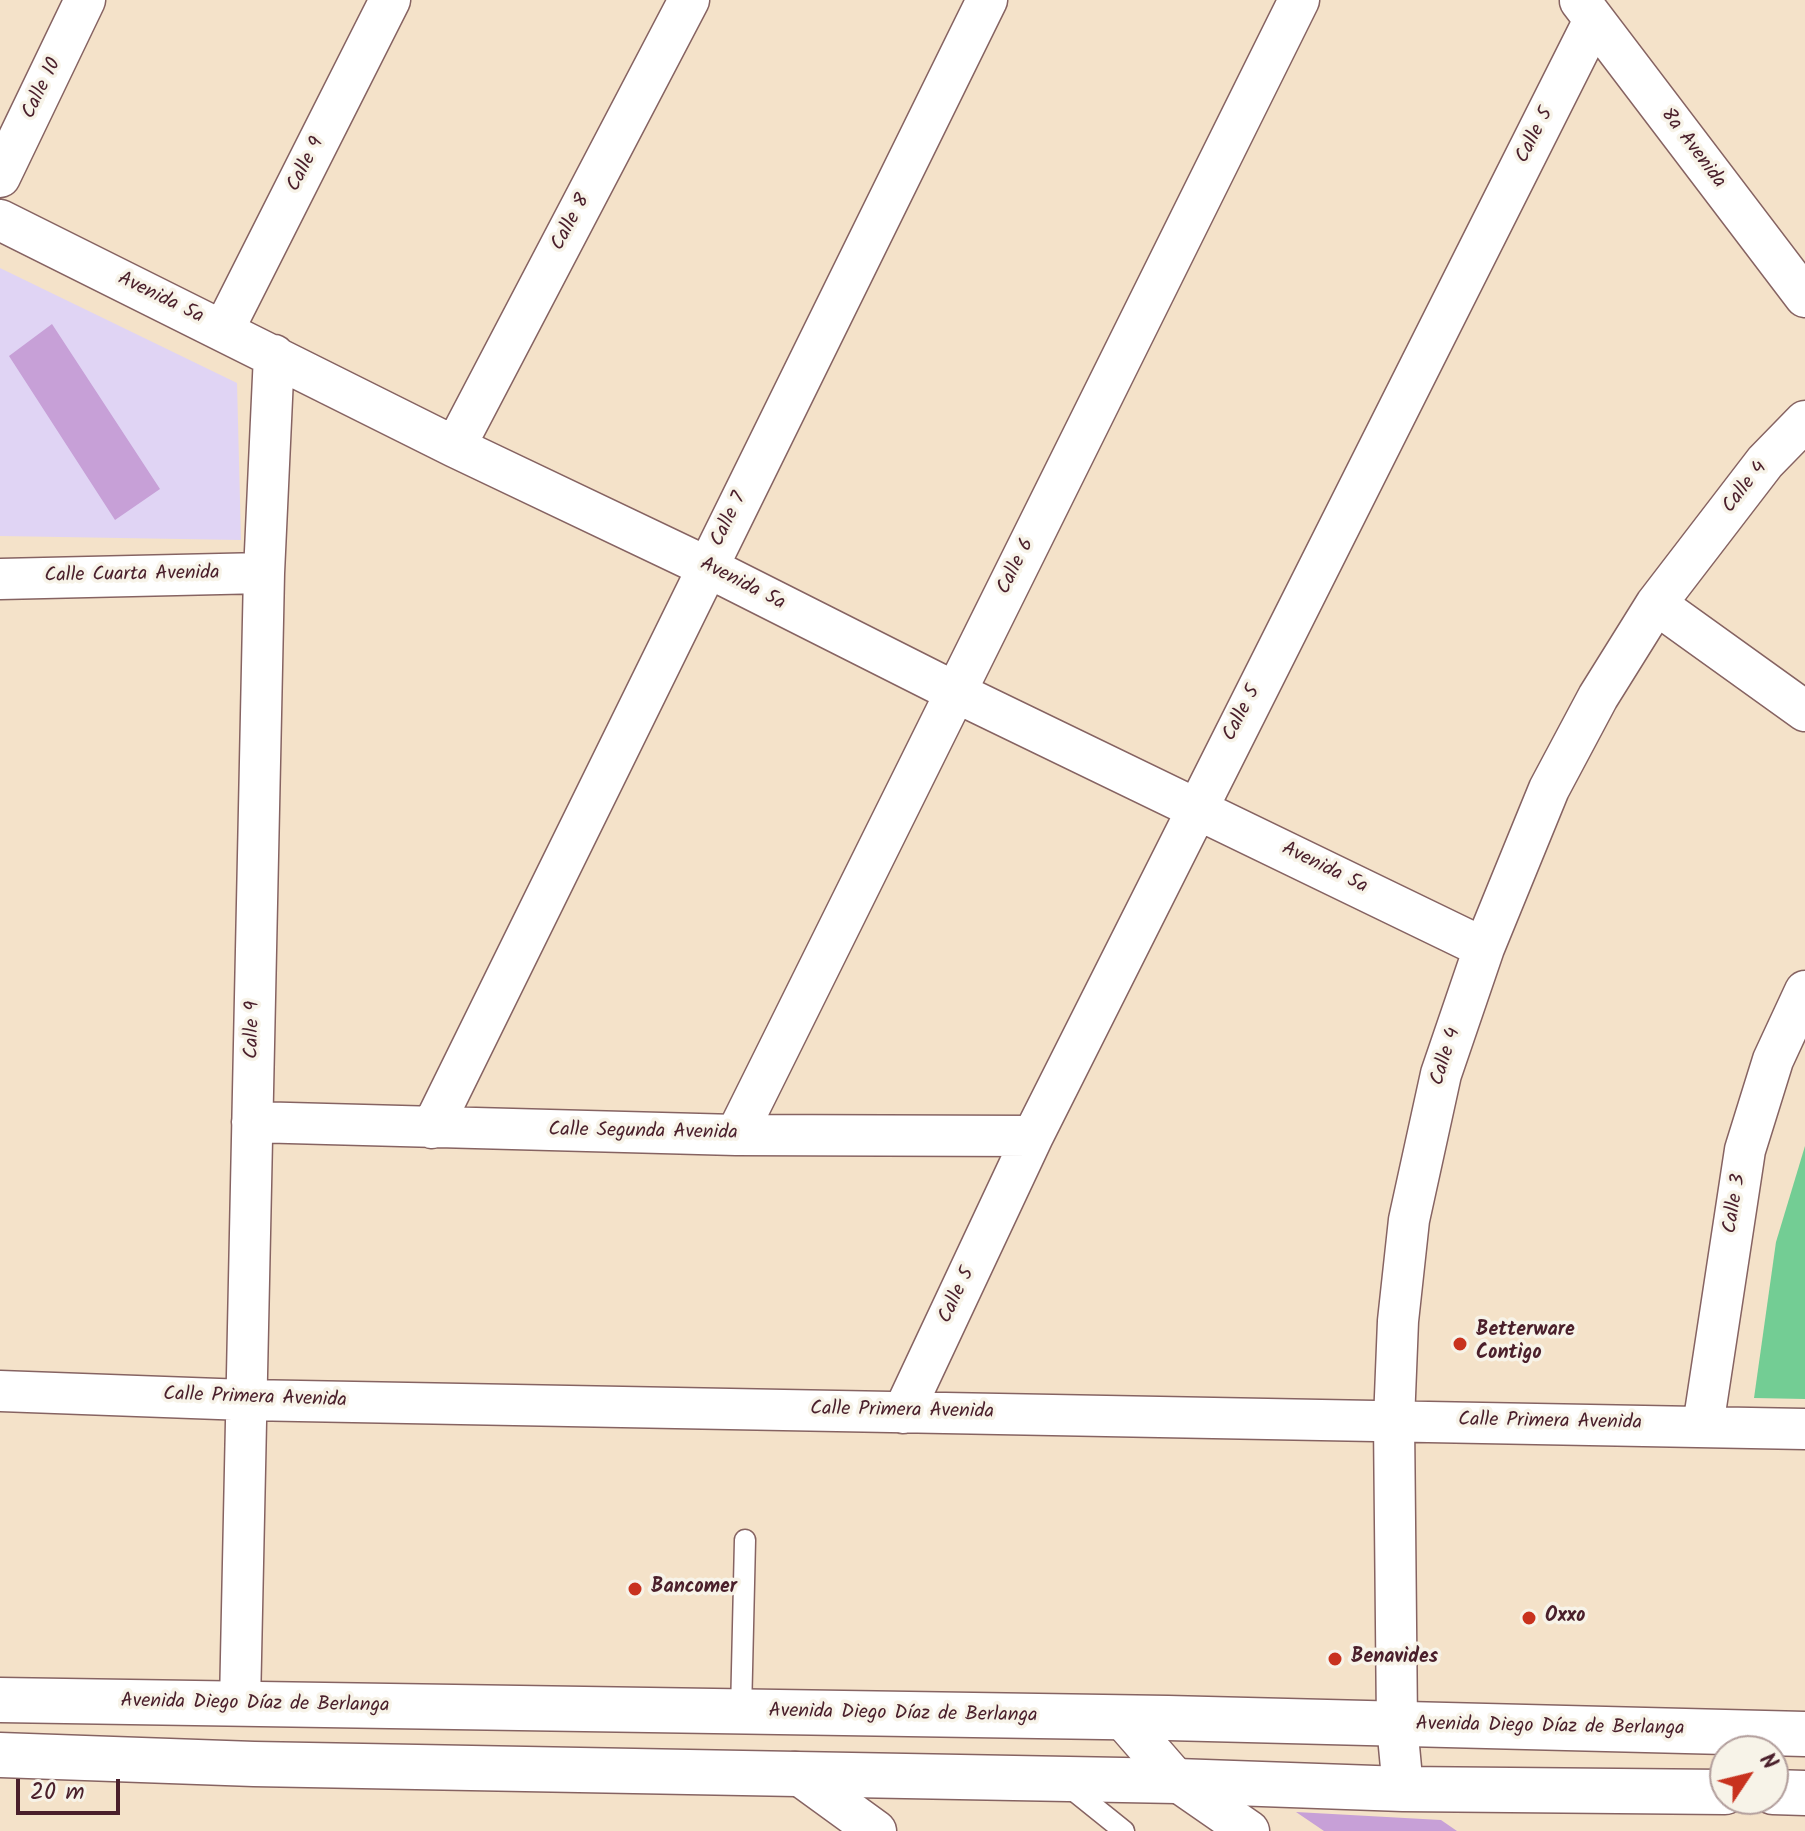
<!DOCTYPE html>
<meta charset="utf-8">
<style>
body{margin:0}
#map{position:relative;width:1805px;height:1831px;overflow:hidden;background:#f4e2c9;font-family:Kalam,sans-serif}
canvas{display:block}
.north{position:absolute;left:1709px;top:1735px;width:80px;height:80px;box-sizing:border-box;background:#f7f3e8;border:2px solid #b29e9c;border-radius:50%;rotate:55deg;font-size:22px;font-weight:700;line-height:32px;text-align:center;color:#4a1f2b}
.north::after{content:'';display:block;margin:auto;width:28px;height:36px;background:#c8321e;clip-path:polygon(50% 0,100% 100%,50% 72%,0 100%)}
.scale{position:absolute;left:16px;top:1779px;width:104px;height:36px;box-sizing:border-box;border:4px solid #4a1f2b;border-top:0;padding-left:10px;font-size:24px;line-height:28px;white-space:nowrap;color:#4a1f2b;-webkit-text-stroke:6px #f7f3e8;paint-order:stroke}
</style>
<div id="map">
<canvas width="1805" height="1831"></canvas>
<div class="north">N</div>
<div class="scale">20 m</div>
</div>
<script>
const ctx = document.querySelector('canvas').getContext('2d');
ctx.lineJoin = 'round';
function fill(path, color) { ctx.fillStyle = color; ctx.fill(path, 'evenodd'); }
const shape = rows => new Path2D(rows.map(r => 'M' + r).join(''));
function strokePath(path, color, width, dash) { ctx.strokeStyle = color; ctx.lineWidth = width; ctx.lineCap = dash ? 'butt' : 'round'; ctx.setLineDash(dash || []); ctx.stroke(path); }
function drawText(font, color, halo, rows, align = 'center') {
  ctx.font = font + ' Kalam,sans-serif'; ctx.lineWidth = 7; ctx.setLineDash([]); ctx.textBaseline = 'middle'; ctx.strokeStyle = halo; ctx.fillStyle = color; for (const [text, x, y, turn = 0] of rows) {
    ctx.save(); ctx.translate(x, y); ctx.rotate((+turn || 0) * Math.PI / 180); ctx.textAlign = isNaN(turn) ? turn : align; if (halo) ctx.strokeText(text, 0, 0); ctx.fillText(text, 0, 0); ctx.restore();
  }
}
const built = shape([
 [0,268,237,383,241,540,0,536]
]);
const green = shape([
 [1805,1146,1805,1399,1754,1398,1776,1242]
]);
const building = shape([
 [52,324,160,489,115,520,9,356],
 [1296,1812,1441,1820,1457,1831,1324,1831]
]);
const service = shape([
 [741,1713,745,1540],
 [1068,1786,1124,1831]
]);
const minor = shape([
 [1580,1,1805,297],
 [0,177,85,0],
 [0,220,455,447,707,567,955,692,1484,948],
 [224,329,390,0],
 [455,447,689,0],
 [0,579,264,573],
 [1656,604,1805,711],
 [252,1122,736,1135,1033,1136],
 [432,1128,987,0],
 [736,1135,1299,0],
 [0,1391,246,1400,1805,1429],
 [903,1413,1033,1136,1594,20],
 [1703,1426,1745,1150,1773,1060,1805,991],
 [240,1704,264,573,274,355],
 [1123,1719,1177,1781,1249,1831],
 [795,1772,876,1831],
 [1403,1789,1397,1725,1394,1421,1398,1321,1409,1220,1441,1074,1484,948,1549,789,1598,697,1656,604,1765,462,1805,421]
]);
const secondary = shape([
 [0,1700,1168,1718,1805,1734],
 [0,1755,254,1764,1177,1781,1403,1789,1725,1792],
 [1773,1792,1805,1793]
]);
const markers = [
 [1460,1344,8,"#c8321e"],
 [635,1589,8,"#c8321e"],
 [1529,1618,8,"#c8321e"],
 [1335,1659,8,"#c8321e"]
];
const streetNames = [
 ["Calle 10",43,89,-64],
 ["Calle 5",1536,136,-63],
 ["8a Avenida",1692,149,53],
 ["Calle 9",307,165,-63],
 ["Calle 8",572,223,-62],
 ["Avenida 5a",160,299,26],
 ["Calle 4",1746,488,-52],
 ["Calle 7",730,520,-64],
 ["Calle 6",1017,567,-64],
 ["Calle Cuarta Avenida",132,576,-1],
 ["Avenida 5a",742,585,27],
 ["Calle 5",1243,714,-63],
 ["Avenida 5a",1324,869,26],
 ["Calle 9",254,1030,-89],
 ["Calle 4",1447,1057,-73],
 ["Calle Segunda Avenida",643,1133,1],
 ["Calle 3",1736,1204,-81],
 ["Calle 5",958,1296,-65],
 ["Calle Primera Avenida",255,1399,2],
 ["Calle Primera Avenida",902,1412,1],
 ["Calle Primera Avenida",1550,1423,1],
 ["Avenida Diego Díaz de Berlanga",255,1705,1],
 ["Avenida Diego Díaz de Berlanga",903,1715,1],
 ["Avenida Diego Díaz de Berlanga",1550,1728,1]
];
const poiNames = [
 ["Betterware",1476,1332],
 ["Contigo",1476,1355],
 ["Bancomer",651,1589],
 ["Oxxo",1545,1618],
 ["Benavides",1351,1659]
];
fill(built, '#e0d4f4');
fill(green, '#73cd94');
fill(building, '#c7a0d7');
strokePath(service, '#866362', 23);
strokePath(minor, '#866362', 43);
strokePath(secondary, '#866362', 47);
strokePath(service, '#fff', 20);
strokePath(minor, '#fff', 40);
strokePath(secondary, '#fff', 44);
for (const [x, y, r, color] of markers) { const dot = new Path2D(); dot.arc(x, y, r, 0, 2 * Math.PI); ctx.fillStyle = color; ctx.fill(dot); strokePath(dot, '#f7f3e8', 3); }
drawText('20px', '#4a1f2b', '#f7f3e8', streetNames);
drawText('bold 20px', '#4a1f2b', '#f7f3e8', poiNames, 'left');
</script>
